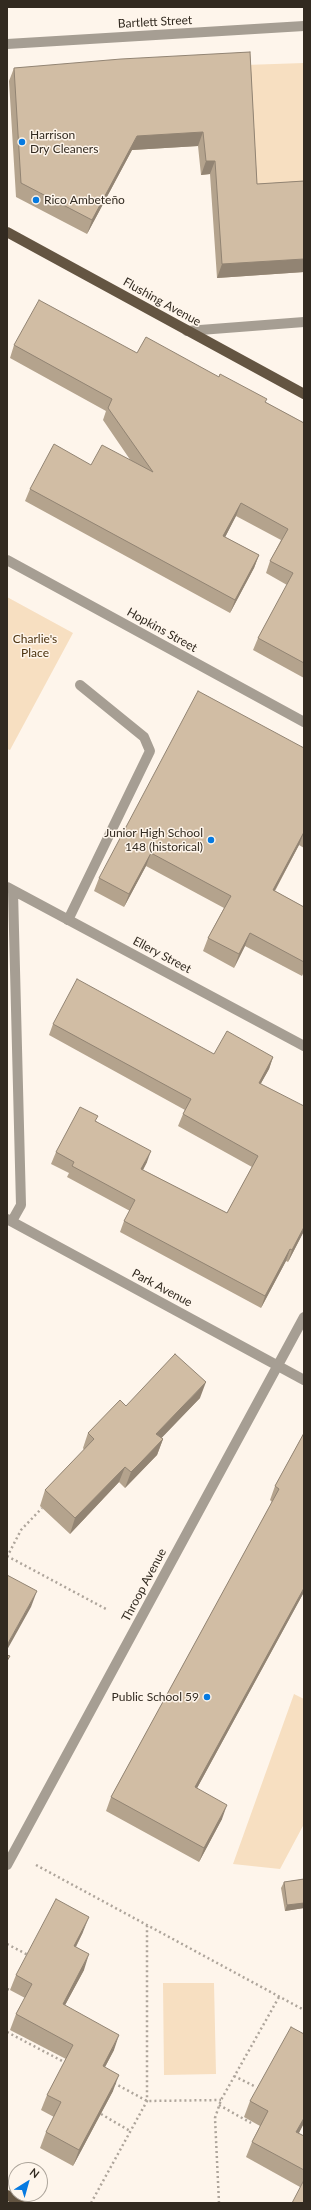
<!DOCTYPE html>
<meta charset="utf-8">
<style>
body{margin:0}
#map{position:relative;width:311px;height:2210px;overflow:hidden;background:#fef5eb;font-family:Lato,sans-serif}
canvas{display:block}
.frame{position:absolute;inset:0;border:8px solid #322a20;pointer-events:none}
.north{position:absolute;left:8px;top:2162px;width:40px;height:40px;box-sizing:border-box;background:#fef5eb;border:1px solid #aca49a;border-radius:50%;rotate:37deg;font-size:11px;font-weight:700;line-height:16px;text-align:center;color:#322a20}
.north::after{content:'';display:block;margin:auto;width:14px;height:18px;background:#067ae1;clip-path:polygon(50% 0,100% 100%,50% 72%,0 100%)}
</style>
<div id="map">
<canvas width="311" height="2210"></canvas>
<div class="frame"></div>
<div class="north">N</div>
</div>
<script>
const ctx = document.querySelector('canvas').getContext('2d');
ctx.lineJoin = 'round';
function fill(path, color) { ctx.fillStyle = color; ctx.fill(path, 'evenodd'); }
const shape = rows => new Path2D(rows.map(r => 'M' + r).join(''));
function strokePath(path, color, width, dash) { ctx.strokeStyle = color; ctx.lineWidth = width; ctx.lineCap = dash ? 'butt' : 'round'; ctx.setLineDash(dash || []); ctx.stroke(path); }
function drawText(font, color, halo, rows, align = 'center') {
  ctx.font = font + ' Lato,sans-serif'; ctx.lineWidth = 3; ctx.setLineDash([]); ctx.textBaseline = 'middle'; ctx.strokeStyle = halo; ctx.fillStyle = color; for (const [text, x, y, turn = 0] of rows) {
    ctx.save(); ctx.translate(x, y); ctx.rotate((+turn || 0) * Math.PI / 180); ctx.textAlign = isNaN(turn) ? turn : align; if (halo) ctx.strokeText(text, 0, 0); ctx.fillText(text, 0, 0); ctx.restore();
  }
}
const green = shape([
 [304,63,304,194,254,197,245,65],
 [7,597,73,633,10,750,7,749],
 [294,1694,304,1699,304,1824,280,1869,233,1864],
 [163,1983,214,1983,216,2074,164,2075]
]);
const path = shape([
 [7,1556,106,1609],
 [7,1557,21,1530,42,1508],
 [36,1865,304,2010],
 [7,1944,28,1955],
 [7,1989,10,1990],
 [7,2032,66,2063],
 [234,2076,254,2086],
 [114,2083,147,2101,221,2100],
 [219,2105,251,2123],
 [101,2114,130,2131],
 [91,2203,147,2101,147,1926],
 [219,2203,215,2118,221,2100,279,1997]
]);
const lane = shape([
 [68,920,150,751,144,737,80,685]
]);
const street = shape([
 [7,44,304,26],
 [187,331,304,322],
 [7,560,304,722],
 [7,887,304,1046],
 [7,1219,304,1380],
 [12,1221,21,1205,13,891],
 [7,1865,304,1317]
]);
const primary = shape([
 [7,232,304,394],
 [7,2195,22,2203]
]);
const wall = shape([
 [250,52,257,184,304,181,304,272,217,278,210,174,201,175,198,146,132,150,87,234,16,197,9,81,14,68],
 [14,345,137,353,265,402,304,423,304,678,253,650,258,638,287,585,266,573,270,561,281,540,236,516,225,537,259,555,254,568,230,613,25,501,30,489,91,465,131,461,103,420,106,411,10,358],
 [304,748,304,848,299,845,275,891,304,907,304,972,302,976,245,946,234,968,203,951,208,938,224,908,146,866,124,907,94,891,99,878],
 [53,1024,214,1054,273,1057,269,1069,261,1083,304,1231,288,1262,286,1261,261,1308,120,1232,124,1221,130,1211,67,1177,69,1173,51,1164,56,1152,96,1121,147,1162,143,1170,227,1213,252,1167,178,1126,183,1114,185,1110,49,1035],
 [200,1398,161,1438,163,1439,157,1455,125,1488,119,1482,70,1534,40,1506,45,1490,84,1450,83,1448,88,1433,126,1406],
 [304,1433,304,1592,197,1788,222,1819,199,1862,106,1811,111,1797,272,1502,270,1500,275,1486],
 [304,1879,304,1908,285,1911,281,1888,284,1882],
 [83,1932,76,1947,84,1970,65,2005,114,2050,105,2067,113,2091,73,2166,40,2148,46,2132,54,2117,41,2110,47,2095,66,2059,10,2030,16,2014,25,1998,10,1990,16,1975],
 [304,2034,304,2123,299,2133,304,2136,304,2203,300,2187,246,2157,252,2142,260,2126,244,2117,250,2101]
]);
const shadedWall = shape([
 [203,132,198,146,132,150,87,234,92,220,137,136],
 [206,161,215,161,210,174,201,175],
 [304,259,304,272,217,278,222,264],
 [241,503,236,516,219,549,223,536],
 [259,555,254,568,230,613,235,600],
 [304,832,299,845,268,903,273,890],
 [151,853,146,866,124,907,129,894],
 [250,933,245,946,234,968,239,954],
 [273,1057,269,1069,255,1094,259,1083],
 [151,1151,147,1162,137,1181,141,1169],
 [304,1227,304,1231,288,1262,292,1250],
 [290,1249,286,1261,261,1308,265,1296],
 [206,1382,200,1398,151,1449,156,1434],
 [163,1439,157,1455,125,1488,131,1472],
 [125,1467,119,1482,70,1534,75,1518],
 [304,1588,304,1592,190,1801,195,1787],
 [37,1591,31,1607,7,1650,7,1645],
 [227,1805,222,1819,199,1862,204,1848],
 [304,1903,304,1908,285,1911,287,1905],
 [89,1917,83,1932,68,1962,74,1946],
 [89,1954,84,1970,57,2020,63,2004],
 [119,2035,114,2050,97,2082,103,2066],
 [119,2075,113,2091,73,2166,79,2150],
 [304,2118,304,2123,291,2148,296,2132]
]);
const building = shape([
 [250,52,257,184,304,181,304,259,222,264,215,161,206,161,203,132,137,136,92,220,21,183,14,68,121,59,250,52],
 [39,300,137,353,146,337,219,377,220,374,267,399,265,402,304,423,304,663,258,638,293,573,270,561,288,529,241,503,223,536,259,555,235,600,30,489,54,444,91,465,102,445,153,472,108,408,112,399,14,345,39,300],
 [198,691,304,748,304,832,273,890,304,907,304,962,250,933,239,954,208,938,231,896,151,853,129,894,99,878,198,691],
 [77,979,214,1054,227,1031,273,1057,259,1083,304,1106,304,1227,292,1250,290,1249,265,1296,124,1221,135,1200,72,1166,74,1162,56,1152,80,1107,98,1116,95,1121,151,1151,141,1169,227,1213,258,1156,183,1114,191,1099,53,1024,77,979],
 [175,1354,206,1382,156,1434,163,1439,140,1463,131,1472,125,1467,75,1518,45,1490,94,1439,88,1433,120,1400,126,1406,175,1354],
 [304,1433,304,1588,195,1787,227,1805,204,1848,111,1797,279,1489,275,1486,304,1433],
 [7,1575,37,1591,7,1645,7,1575],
 [7,1655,10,1656,7,1661,7,1655],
 [304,1879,304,1903,287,1905,284,1882,304,1879],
 [56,1899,89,1917,74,1946,89,1954,63,2004,119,2035,103,2066,119,2075,79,2150,46,2132,61,2102,47,2095,73,2045,16,2014,32,1984,16,1975,56,1899],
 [291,2027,304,2034,304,2118,296,2132,304,2136,304,2170,252,2142,268,2111,250,2101,291,2027],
 [304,2180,304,2203,292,2203,304,2180]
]);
const markers = [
 [22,142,4,"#067ae1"],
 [36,200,4,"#067ae1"],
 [211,840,4,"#067ae1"],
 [207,1697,4,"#067ae1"]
];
const streetNames = [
 ["Bartlett Street",155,22,-3],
 ["Flushing Avenue",162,302,29],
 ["Hopkins Street",162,630,29],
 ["Ellery Street",162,955,28],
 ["Park Avenue",162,1288,28],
 ["Throop Avenue",144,1585,-62]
];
const poiNames = [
 ["Harrison",30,135],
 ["Dry Cleaners",30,149],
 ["Rico Ambeteño",44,200],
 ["Junior High School",203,833,"right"],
 ["148 (historical)",203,847,"right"],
 ["Public School 59",199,1697,"right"]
];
const parkNames = [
 ["Charlie's",35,639],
 ["Place",35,653]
];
fill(green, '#f7dfc1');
strokePath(path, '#aea59b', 2.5, [2, 3]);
strokePath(lane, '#a69e93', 10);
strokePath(street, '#a69e93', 10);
strokePath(primary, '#645542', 10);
fill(wall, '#b4a38d');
fill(shadedWall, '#928473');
fill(building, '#d1bda4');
strokePath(building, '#928473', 1);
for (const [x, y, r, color] of markers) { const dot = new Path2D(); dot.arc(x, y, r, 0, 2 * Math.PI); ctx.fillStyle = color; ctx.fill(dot); strokePath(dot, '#fef5eb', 1.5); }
drawText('12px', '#322a20', '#fef5eb', streetNames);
drawText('12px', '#322a20', '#fef5eb', poiNames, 'left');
drawText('12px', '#4c330f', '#fef5eb', parkNames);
</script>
